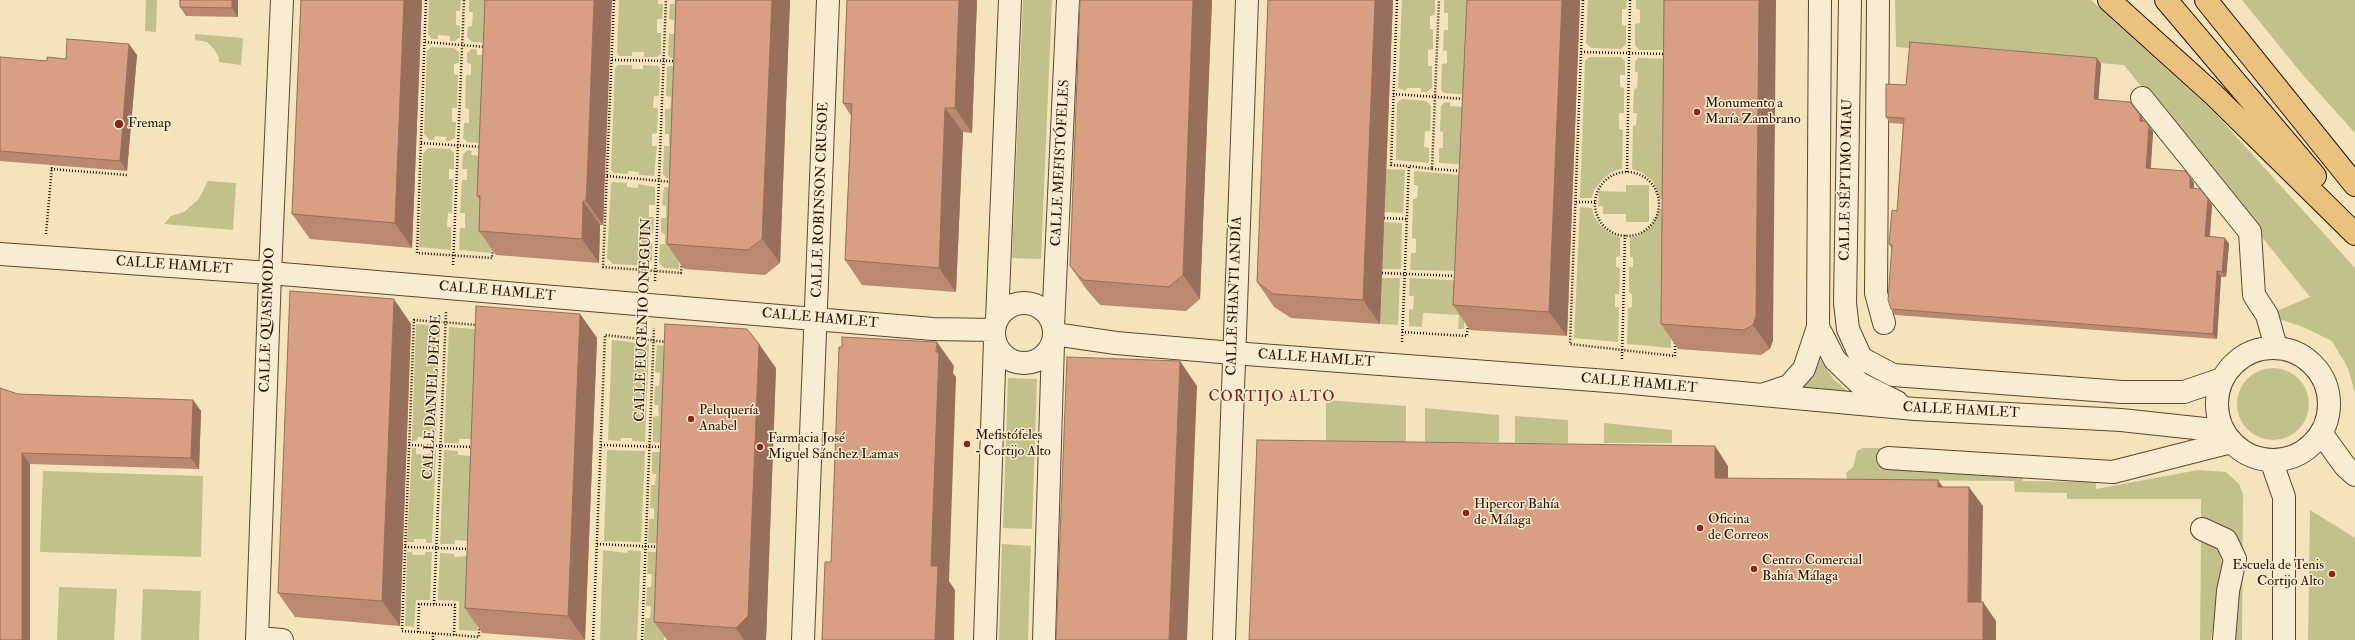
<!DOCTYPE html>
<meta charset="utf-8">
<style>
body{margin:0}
canvas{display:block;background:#f4e3bb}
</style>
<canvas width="2355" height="640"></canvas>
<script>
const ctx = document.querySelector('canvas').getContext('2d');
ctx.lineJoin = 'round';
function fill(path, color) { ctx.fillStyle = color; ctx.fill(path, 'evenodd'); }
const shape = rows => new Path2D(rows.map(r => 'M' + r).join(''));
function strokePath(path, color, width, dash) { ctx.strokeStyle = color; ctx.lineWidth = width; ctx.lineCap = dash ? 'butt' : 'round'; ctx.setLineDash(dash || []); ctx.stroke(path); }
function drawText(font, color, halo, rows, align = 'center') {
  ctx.font = font + ' "IM FELL Double Pica",serif'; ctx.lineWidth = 3; ctx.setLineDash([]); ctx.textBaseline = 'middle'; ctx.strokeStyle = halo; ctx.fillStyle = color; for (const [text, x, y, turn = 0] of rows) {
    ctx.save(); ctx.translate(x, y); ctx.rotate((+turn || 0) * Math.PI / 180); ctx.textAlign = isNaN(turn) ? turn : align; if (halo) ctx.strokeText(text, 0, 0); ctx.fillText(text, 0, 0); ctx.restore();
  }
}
const green = shape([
 [146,0,157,0,156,32,145,31],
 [429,0,461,0,460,11,456,11,456,25,460,26,460,37,455,41,450,41,450,36,438,35,438,39,432,39,428,34],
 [469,0,502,0,497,43,472,42,467,37,468,27,472,26,473,12,469,12],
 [619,0,658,0,658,4,663,4,662,19,657,19,657,33,661,33,661,54,657,57,644,57,644,52,632,52,632,56,619,56,617,53],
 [675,0,691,0,689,58,671,58,668,55,669,34,674,34,674,20,669,19,670,4,674,4],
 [1023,0,1052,0,1041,259,1012,258],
 [1402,0,1435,0,1435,15,1430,16,1430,29,1433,29,1433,49,1428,50,1428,66,1432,66,1432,88,1427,92,1421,92,1421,88,1407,88,1406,91,1398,88],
 [1444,0,1478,0,1471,95,1444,93,1441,90,1442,64,1447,63,1447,51,1443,50,1444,30,1448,30,1448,13,1444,13],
 [1588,0,1627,0,1626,9,1622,9,1622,25,1626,26,1626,44,1621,49,1591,48,1586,43],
 [1636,0,1673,0,1669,50,1639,50,1635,45,1635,24,1640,23,1640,10,1636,9],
 [1895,0,2091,0,2214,112,2355,268,2355,393,2348,368,2332,341,2303,327,2267,315,2310,297,2124,65,1896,47],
 [2242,0,2355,0,2355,133,2302,74],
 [195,34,243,38,241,65,219,62,219,58,214,49,207,42,195,40],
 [431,47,454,48,459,52,459,63,454,64,454,74,458,75,457,108,452,108,452,122,456,122,455,138,450,141,446,141,446,137,435,136,434,140,430,140,424,134,427,51],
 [472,49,477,50,477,55,487,55,491,144,467,142,463,138,464,123,469,123,469,109,465,108,466,75,471,75,471,64,467,63,467,53],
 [1590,57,1621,57,1625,61,1625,75,1620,75,1620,87,1624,88,1624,113,1619,113,1619,129,1623,130,1622,169,1613,171,1603,179,1594,190,1592,198,1580,198,1585,61],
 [1638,58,1670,59,1672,199,1660,199,1653,181,1641,172,1632,169,1633,126,1636,125,1637,113,1633,113,1634,89,1637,88,1638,72,1635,72,1635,62],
 [618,65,632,65,632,69,643,69,643,65,658,66,660,68,659,96,654,96,653,108,658,108,657,133,652,134,652,146,657,146,654,176,639,175,639,172,628,171,628,174,614,173,611,170,615,68],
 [669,66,688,66,683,179,666,178,663,174,664,146,669,146,669,134,665,134,665,109,670,109,671,97,666,96,667,68],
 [1402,99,1426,101,1431,106,1430,131,1425,131,1424,147,1429,148,1429,163,1396,160,1397,103],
 [1445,102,1450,102,1450,106,1462,107,1471,165,1439,163,1439,148,1443,148,1443,132,1440,131,1441,106],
 [428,148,450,149,454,153,454,169,449,169,449,179,453,179,452,213,448,213,447,227,451,227,451,250,419,247,423,154],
 [468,150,472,151,471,155,495,157,491,253,459,250,460,228,465,228,465,213,460,213,462,180,467,180,467,169,462,169,463,154],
 [1386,169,1405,170,1403,213,1384,212],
 [1414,171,1471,176,1467,271,1410,270,1411,253,1416,253,1416,239,1412,238,1413,199,1417,198,1418,186,1414,185],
 [208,181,236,183,233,230,164,224,171,216,184,212,198,200],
 [613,182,627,183,627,187,638,188,638,184,655,187,655,205,649,205,649,217,654,217,653,234,648,234,648,244,652,244,652,261,647,266,613,264,607,258,611,184],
 [1626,185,1649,185,1649,222,1626,222,1626,214,1603,214,1603,206,1598,206,1599,191,1626,192],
 [664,187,683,189,679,269,664,268,659,262,660,244,665,244,665,234,661,233,661,218,666,218,666,206,662,205],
 [1580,207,1592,208,1594,216,1600,225,1610,233,1620,237,1620,256,1616,257,1616,267,1620,268,1619,294,1615,294,1615,307,1619,307,1618,342,1574,338],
 [1660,209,1671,209,1671,348,1627,344,1628,308,1632,307,1632,294,1629,293,1629,267,1633,267,1633,257,1630,257,1630,237,1637,236,1651,227],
 [1384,222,1402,223,1401,269,1382,269],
 [1382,278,1400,278,1398,325,1380,324],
 [1410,278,1466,281,1464,329,1458,329,1459,315,1423,313,1422,327,1409,326,1409,309,1413,310,1414,296,1409,296],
 [416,324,440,326,436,442,430,442,430,438,418,437,417,441,412,441],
 [449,327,488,330,483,445,471,443,470,439,459,439,459,443,444,443],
 [612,340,649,344,645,442,632,441,632,438,621,438,620,441,608,440],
 [657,345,675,347,671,443,653,442,653,417,659,416,658,405,654,405,655,386,659,386,660,373,655,372],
 [1816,353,1833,379,1856,398,1796,392],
 '2237 404a36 36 0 1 1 72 0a36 36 0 1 1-72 0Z',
 [1008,378,1037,379,1032,529,1003,528],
 [1326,400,1406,406,1406,442,1326,441],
 [1425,408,1499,415,1499,442,1425,442],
 [1515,416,1568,420,1568,443,1515,443],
 [1604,423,1672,430,1672,443,1604,443],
 [412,448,416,448,416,454,430,454,430,449,436,450,432,543,426,543,426,539,414,539,414,542,407,542],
 [1862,448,1887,448,2022,476,2023,481,2096,482,2096,489,2198,470,2226,472,2239,484,2243,494,2242,640,2227,640,2239,561,2201,522,2201,499,2067,499,2067,493,2015,492,2014,481,1847,480,1846,473,1853,467,1857,451],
 [444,450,458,451,458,455,470,456,470,452,483,453,479,545,467,545,467,541,455,540,455,544,440,544],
 [607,450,645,451,641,542,604,541],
 [652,452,670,452,667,543,648,543,649,519,654,519,654,508,650,508,651,485,655,485,656,474,652,474],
 [43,471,203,476,201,557,40,552],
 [2310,510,2355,538,2355,640,2308,640],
 [2201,541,2218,549,2223,566,2211,640,2200,640],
 [1002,544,1031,546,1028,640,999,640],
 [603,550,627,553,628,550,641,551,637,640,600,640],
 [407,552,412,552,413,555,425,555,425,552,432,552,430,600,416,600,414,627,405,626],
 [648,552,667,552,664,640,644,640,645,618,650,618,651,606,646,606,647,587,651,587,652,574,647,574],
 [440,553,454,554,455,557,479,555,477,631,459,630,459,601,438,600],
 [59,587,117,589,114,640,57,640],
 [143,589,201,591,199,640,141,640]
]);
const path = shape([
 [426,0,417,253,492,258,493,247],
 [614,0,603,267,681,273,682,262],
 [1397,0,1391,165,1409,166],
 [1583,0,1570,344,1675,356,1675,340],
 [425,42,486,47],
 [1581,52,1666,54],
 [612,60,677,61],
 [1393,94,1465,99],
 [421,143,482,147],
 [51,169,127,175],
 [1432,169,1462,171],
 [1627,172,1630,0],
 '1595 204a32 32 0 1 1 64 0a32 32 0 1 1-64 0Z',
 [607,176,672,182],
 [1576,202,1595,202],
 [1384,218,1407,219],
 [46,234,52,166],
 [453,265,464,0],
 [1382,273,1457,276],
 [655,281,666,0],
 [1402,332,1467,336,1468,324],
 [1402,342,1409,166,1432,169,1439,0],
 [1622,359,1625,235],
 [409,445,474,447],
 [601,445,662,447],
 [597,544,660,547],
 [405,547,469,549],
 [434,604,446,312],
 [418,632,402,631,414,320,478,325],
 [454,635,455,605,419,604,418,632,479,637,479,627],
 [433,640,433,633],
 [593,640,605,335,666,342],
 [642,640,654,328]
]);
const minor = shape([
 [1850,0,1845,303,1848,329,1861,358,1893,375,2122,392,2184,392,2222,379],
 [1878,0,1876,293,1884,323],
 [2142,98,2250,232,2254,295,2267,315,2276,347],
 [0,254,270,273,933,329,994,330],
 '994 333a30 30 0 1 1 60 0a30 30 0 1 1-60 0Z',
 [997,320,1010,0],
 [1053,326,1068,0],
 [1818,327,1835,360,1859,383,1897,402],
 [1054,334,1116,343,1233,353,1621,382,1915,409,2121,420,2223,431],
 '2217 404a56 56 0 1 1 112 0a56 56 0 1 1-112 0Z',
 [1765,394,1789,386,1804,369,1818,327,1820,0],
 [2321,433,2345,466,2355,475],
 [1888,458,2113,472,2231,442],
 [2271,460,2284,497,2284,640],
 [2202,529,2226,540,2235,559,2228,591,2224,640],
 [257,638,282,640],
 [257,640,270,273,282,0],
 [803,640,828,0],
 [985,640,995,340],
 [1044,640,1053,344],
 [1224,640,1247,0]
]);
const highway = shape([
 [2109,0,2213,94,2355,234],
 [2166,0,2315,176],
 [2206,0,2355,185]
]);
const wall = shape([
 [180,0,238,0,238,17,186,16,180,7],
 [301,0,422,0,412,248,310,239,292,214],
 [485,0,604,207,603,225,600,225,599,263,496,255,479,231,480,200,477,196],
 [676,0,790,0,780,263,765,275,684,269,667,244],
 [847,0,977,0,972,133,963,132,956,292,862,285,845,260,851,116,843,103],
 [1080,0,1212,0,1200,299,1186,311,1100,305,1087,290,1070,266],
 [1268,0,1393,0,1380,324,1291,318,1274,307,1257,282],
 [1467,0,1580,0,1567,336,1470,330,1453,305],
 [1664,0,1773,340,1770,349,1761,355,1678,349,1661,324],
 [137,55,127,171,0,161,0,57,47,61,66,59],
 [2101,64,2098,100,2144,121,2153,132,2151,168,2190,177,2194,183,2194,188,2208,199,2212,205,2210,237,2225,238,2229,244,2226,277,2221,277,2217,339,1895,315,1891,309,1892,249,1889,244,1897,211,1903,124,1890,123,1886,117,1906,85],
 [580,314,597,338,585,640,573,640,482,633,465,608],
 [411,324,400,626,295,617,278,593],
 [776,368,766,640,667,640,654,622],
 [18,394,193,400,201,411,199,469,30,464,30,640,0,640]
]);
const shadedWall = shape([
 [232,0,238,0,238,17,232,8],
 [404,0,422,0,412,248,395,223],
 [594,0,612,0,603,225,586,201],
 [772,0,790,0,780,263,762,239],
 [959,0,977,0,972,133,955,108],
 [1193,0,1212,0,1200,299,1183,275],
 [1375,0,1393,0,1380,324,1363,300],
 [1562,0,1580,0,1567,336,1549,312],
 [1759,0,1776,0,1773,340,1770,349,1753,325],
 [129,44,137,55,127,171,120,161],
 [2097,58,2101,64,2098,105,2094,99],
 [945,108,963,132,956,292,939,268],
 [2140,115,2144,121,2144,126,2140,121],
 [2149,126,2153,132,2150,173,2146,168],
 [2190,177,2194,183,2193,194,2190,188],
 [2208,199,2212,205,2209,242,2205,236],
 [583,201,600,225,599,263,582,239],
 [2225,238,2229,244,2226,277,2222,272],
 [2217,271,2221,277,2217,339,2213,334],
 [394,299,411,324,400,626,382,601],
 [580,314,597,338,585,640,568,616],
 [937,342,954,366,953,373,956,377,949,581,955,590,954,640,935,640,931,566],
 [759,344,776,368,766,640,744,640,736,628],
 [1180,361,1197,386,1187,640,1169,640],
 [193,400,201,411,199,469,191,458],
 [1715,446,1728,466,1728,497,1715,478],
 [22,453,30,464,30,640,22,640],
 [1938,480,1951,499,1938,487],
 [1969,487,1983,506,1981,621,1968,602],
 [1983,602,1996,621,1996,640,1983,640]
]);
const building = shape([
 [180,0,232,0,232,8,180,7,180,0],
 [301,0,404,0,395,223,292,214,301,0],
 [485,0,594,0,587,182,586,201,583,201,582,239,479,231,480,196,477,196,485,0],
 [676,0,772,0,762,239,748,250,667,244,676,0],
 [847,0,959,0,955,108,945,108,939,268,845,260,852,104,843,103,847,0],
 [1080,0,1193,0,1183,275,1169,287,1083,280,1070,266,1080,0],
 [1268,0,1375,0,1363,300,1273,294,1257,282,1268,0],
 [1467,0,1562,0,1549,312,1453,305,1467,0],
 [1664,0,1759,0,1756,316,1753,325,1744,330,1661,324,1664,0],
 [67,39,129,44,120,161,0,151,0,57,47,61,47,57,66,59,67,39],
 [1910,42,2097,58,2094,99,2130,102,2140,115,2140,121,2145,121,2149,126,2146,168,2185,171,2190,177,2190,188,2200,189,2208,199,2205,236,2225,238,2222,272,2217,271,2213,334,1891,309,1888,300,1892,245,1889,244,1892,210,1897,211,1904,118,1886,117,1886,84,1906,85,1910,42],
 [290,291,394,299,382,601,278,593,290,291],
 [476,306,580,314,568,616,465,608,476,306],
 [665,324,747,329,759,344,748,616,736,628,654,622,665,324],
 [842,337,937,342,936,352,939,352,931,566,938,566,935,640,822,640,825,562,831,562,839,347,842,347,842,337],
 [1067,357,1180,361,1169,640,1056,640,1067,357],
 [0,388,18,394,193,400,191,458,22,453,22,640,0,640,0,388],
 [1257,440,1715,446,1715,478,1938,480,1938,487,1969,487,1968,602,1983,602,1983,640,1249,640,1257,440]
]);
const markers = [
 [1697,112,4,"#8f2418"],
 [119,124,5,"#8f2418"],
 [691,419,4,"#8f2418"],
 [967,444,4,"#8f2418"],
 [760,447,4,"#8f2418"],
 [1466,513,4,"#8f2418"],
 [1700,528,4,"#8f2418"],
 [1754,569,4,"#8f2418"],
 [2332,574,4,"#8f2418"]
];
const poiNames = [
 ["Monumento a",1705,104],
 ["María Zambrano",1705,120],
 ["Fremap",128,124],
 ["Peluquería",699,411],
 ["Anabel",699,427],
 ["Mefistófeles",975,436],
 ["- Cortijo Alto",975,452],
 ["Farmacia José",768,439],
 ["Miguel Sánchez Lamas",768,455],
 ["Hipercor Bahía",1474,505],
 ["de Málaga",1474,521],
 ["Oficina",1708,520],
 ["de Correos",1708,536],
 ["Centro Comercial",1762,561],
 ["Bahía Málaga",1762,577],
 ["Escuela de Tenis",2324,566,"right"],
 ["Cortijo Alto",2324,582,"right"]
];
const streetNames = [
 ["CALLE MEFISTÓFELES",1061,163,-87],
 ["CALLE SÉPTIMO MIAU",1847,180,-89],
 ["CALLE ROBINSON CRUSOE",821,200,-88],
 ["CALLE HAMLET",174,266,4],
 ["CALLE HAMLET",497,292,5],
 ["CALLE SHANTI ANDÍA",1235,296,-88],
 ["CALLE HAMLET",820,319,5],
 ["CALLE QUASIMODO",268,320,-88],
 ["CALLE EUGENIO ONEGUIN",644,320,-88],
 ["CALLE HAMLET",1316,359,4],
 ["CALLE HAMLET",1639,384,5],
 ["CALLE DANIEL DEFOE",433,397,-87],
 ["CALLE HAMLET",1961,411,3]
];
const neighbourhoodNames = [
 ["CORTIJO ALTO",1272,398]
];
fill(green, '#c3c18b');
strokePath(minor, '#5f452f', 24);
strokePath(highway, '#2d1000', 24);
strokePath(path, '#2d1000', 2.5, [1, 2]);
strokePath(minor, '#f8edd3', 22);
strokePath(highway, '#eac27e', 22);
fill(wall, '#ba8970');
fill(shadedWall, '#976f5b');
fill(building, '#d89f82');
strokePath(building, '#976f5b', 1);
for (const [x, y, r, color] of markers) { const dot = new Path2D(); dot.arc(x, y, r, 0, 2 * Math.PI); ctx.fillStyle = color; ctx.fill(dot); strokePath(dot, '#f8edd3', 1.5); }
drawText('14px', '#2d1000', '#f8edd3', poiNames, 'left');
drawText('14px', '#2d1000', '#f8edd3', streetNames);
ctx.letterSpacing = '1px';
drawText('15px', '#7a1f14', '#f8edd3', neighbourhoodNames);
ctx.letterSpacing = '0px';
</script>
